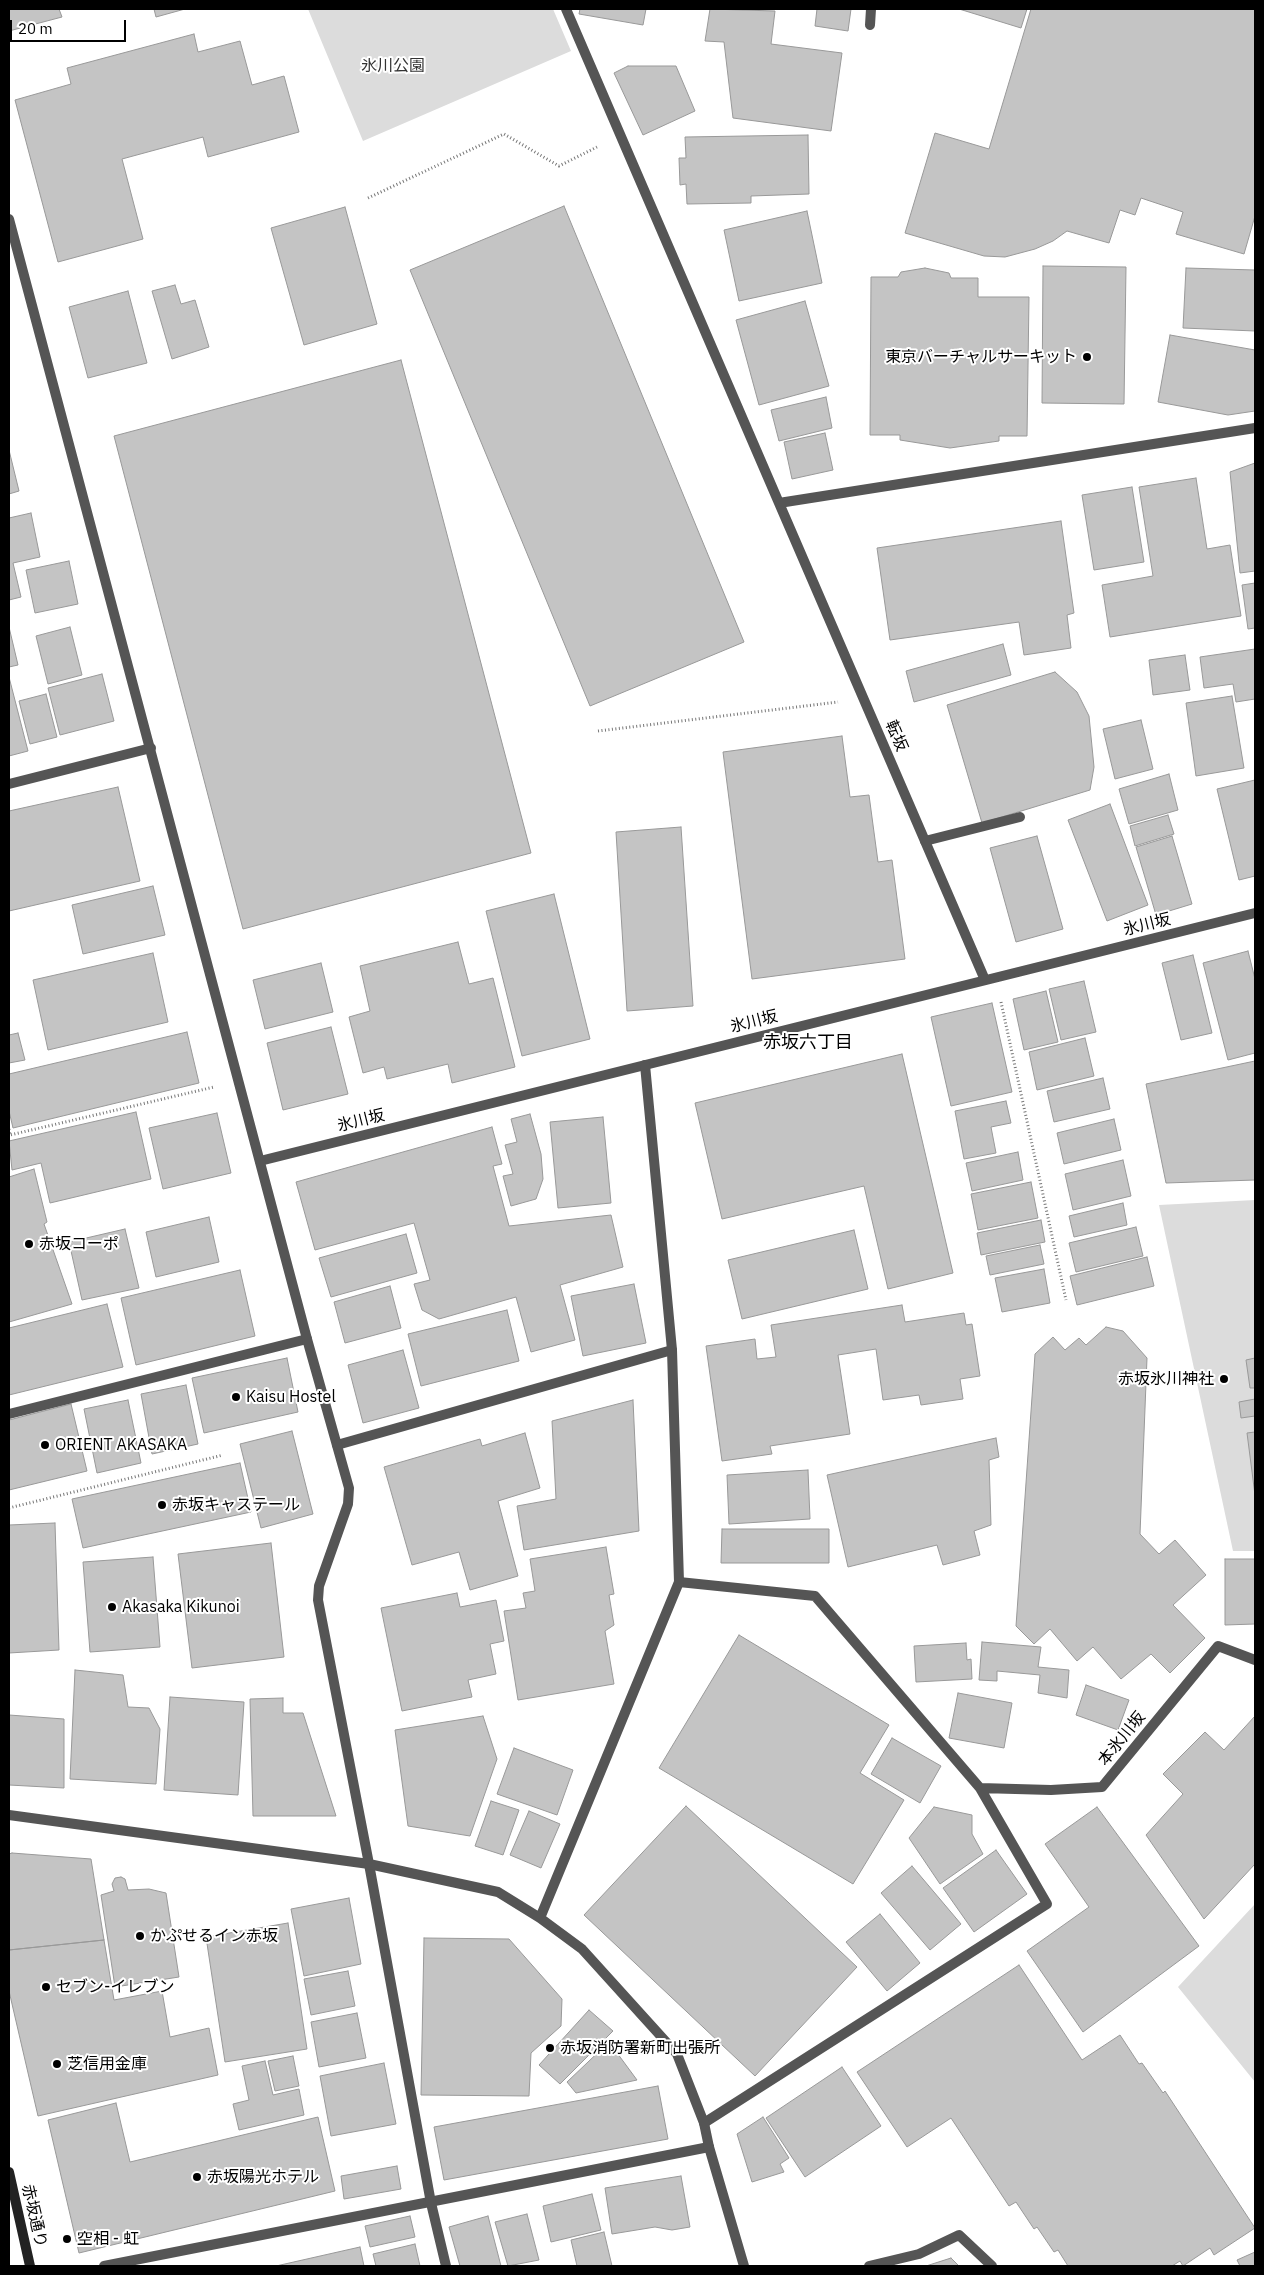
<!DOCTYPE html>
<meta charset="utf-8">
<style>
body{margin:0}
#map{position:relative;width:1264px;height:2275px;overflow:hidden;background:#fff;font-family:"IBM Plex Sans",sans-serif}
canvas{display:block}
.frame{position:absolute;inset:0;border:10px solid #000;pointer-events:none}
.scale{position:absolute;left:10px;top:20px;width:116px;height:22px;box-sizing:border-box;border:2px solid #000;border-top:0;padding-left:6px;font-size:15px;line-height:18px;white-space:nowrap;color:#000;-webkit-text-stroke:4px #fff;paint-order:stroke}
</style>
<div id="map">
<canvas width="1264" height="2275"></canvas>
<div class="frame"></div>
<div class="scale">20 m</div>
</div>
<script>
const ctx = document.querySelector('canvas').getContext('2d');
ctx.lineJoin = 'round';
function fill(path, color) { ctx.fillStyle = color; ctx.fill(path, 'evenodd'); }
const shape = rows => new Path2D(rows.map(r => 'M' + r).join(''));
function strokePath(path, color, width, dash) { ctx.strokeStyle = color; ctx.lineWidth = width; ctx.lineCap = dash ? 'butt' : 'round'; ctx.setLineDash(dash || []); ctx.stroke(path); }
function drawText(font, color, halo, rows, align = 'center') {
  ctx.font = font + ' "IBM Plex Sans","Noto Sans JP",sans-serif'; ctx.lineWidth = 4; ctx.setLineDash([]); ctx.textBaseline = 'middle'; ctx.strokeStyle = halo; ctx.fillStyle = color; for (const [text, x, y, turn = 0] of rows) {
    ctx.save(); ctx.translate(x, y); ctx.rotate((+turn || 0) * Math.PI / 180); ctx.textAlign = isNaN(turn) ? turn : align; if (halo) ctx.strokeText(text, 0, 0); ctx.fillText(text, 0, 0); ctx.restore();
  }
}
const green = shape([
 [308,9,553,9,571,51,363,141],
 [1255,1200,1255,1551,1233,1551,1159,1205],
 [1255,1904,1255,2082,1178,1987]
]);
const building = shape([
 [9,9,59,9,62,17,9,31,9,9],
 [154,9,185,9,156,17,154,9],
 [580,9,646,9,643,25,579,14,580,9],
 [710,9,775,11,771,44,842,53,831,131,733,118,724,42,705,41,710,9],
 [817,9,851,9,848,31,815,26,817,9],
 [959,9,1027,9,1021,28,959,9],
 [1031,9,1255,9,1255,216,1244,254,1176,234,1183,212,1141,198,1135,215,1120,210,1109,243,1067,231,1053,241,1035,249,1005,257,984,256,905,233,935,133,989,149,1031,9],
 [194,34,198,52,240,41,252,85,284,76,299,132,208,157,203,137,122,159,143,239,58,262,15,100,71,84,67,68,194,34],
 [628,66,676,66,695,111,643,135,614,73,628,66],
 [808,135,809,194,751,196,751,203,687,204,686,184,680,185,679,158,686,158,685,137,808,135],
 [564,206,744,642,590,706,410,270,564,206],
 [345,207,377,324,304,345,271,228,345,207],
 [807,211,822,283,739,301,724,230,807,211],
 [1043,266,1126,267,1124,404,1042,403,1043,266],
 [925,268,949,273,951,278,978,278,978,297,1029,297,1027,436,999,436,999,441,950,448,900,440,900,435,870,435,871,277,898,277,901,272,925,268],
 [1186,268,1255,270,1255,331,1183,328,1186,268],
 [175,285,181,304,195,300,209,347,172,359,152,291,175,285],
 [128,291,147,363,88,378,69,307,128,291],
 [805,301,829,386,759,405,736,320,805,301],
 [1170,335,1255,350,1255,411,1228,415,1158,402,1170,335],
 [401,360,531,853,243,929,114,436,401,360],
 [826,397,832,428,779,441,771,410,826,397],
 [825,433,833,470,792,479,784,442,825,433],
 [9,450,19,491,9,494,9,450],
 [1255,463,1255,571,1240,573,1230,472,1255,463],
 [1196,478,1207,549,1230,545,1241,616,1110,637,1102,585,1153,576,1139,487,1196,478],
 [1132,487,1144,562,1094,570,1082,495,1132,487],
 [31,513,40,557,13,563,21,597,9,600,9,518,31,513],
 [1061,521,1074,613,1067,615,1071,648,1024,655,1019,622,890,640,877,548,1061,521],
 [69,561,78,604,35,613,26,570,69,561],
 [1255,583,1255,628,1248,629,1242,585,1255,583],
 [9,627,18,665,9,667,9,627],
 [70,627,82,675,48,684,36,636,70,627],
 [1003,644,1011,675,914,702,906,671,1003,644],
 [1255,649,1255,699,1236,702,1233,684,1204,688,1200,657,1255,649],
 [1185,655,1190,690,1153,695,1149,660,1185,655],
 [1055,672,1077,692,1089,716,1094,767,1090,790,982,823,947,705,1055,672],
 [102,674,114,721,60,735,48,688,102,674],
 [9,677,28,751,9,756,9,677],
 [46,694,57,737,30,744,19,701,46,694],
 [1232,696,1244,768,1196,776,1186,703,1232,696],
 [1141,720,1153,769,1115,779,1103,729,1141,720],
 [842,736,850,797,869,795,878,862,892,860,905,959,752,979,723,752,842,736],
 [1169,774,1178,810,1129,824,1119,789,1169,774],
 [1255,780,1255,876,1239,880,1217,789,1255,780],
 [118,787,140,881,9,911,9,811,118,787],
 [1110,804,1148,905,1107,921,1068,820,1110,804],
 [1168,815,1174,834,1135,846,1130,826,1168,815],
 [681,827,693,1006,627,1011,616,832,681,827],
 [1037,836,1063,929,1016,942,990,848,1037,836],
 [1172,836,1192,904,1156,915,1136,847,1172,836],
 [153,886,165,935,83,954,72,905,153,886],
 [554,894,590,1039,522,1056,486,911,554,894],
 [458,942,469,984,493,978,515,1067,452,1083,448,1064,387,1079,384,1067,363,1073,349,1017,370,1011,360,966,458,942],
 [1248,951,1255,979,1255,1053,1228,1060,1203,963,1248,951],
 [153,953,168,1022,48,1050,33,980,153,953],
 [1193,955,1212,1033,1181,1040,1162,963,1193,955],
 [321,963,333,1012,265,1029,253,980,321,963],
 [1084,981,1096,1032,1061,1040,1049,989,1084,981],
 [1046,991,1058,1042,1024,1050,1013,999,1046,991],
 [992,1003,1012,1092,951,1106,931,1017,992,1003],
 [331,1027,348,1094,283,1110,267,1043,331,1027],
 [187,1032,199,1083,13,1128,9,1111,9,1074,187,1032],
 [18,1033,25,1060,9,1063,9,1035,18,1033],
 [1085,1038,1094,1076,1037,1090,1029,1052,1085,1038],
 [902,1054,953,1273,888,1289,864,1186,722,1219,695,1103,902,1054],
 [1255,1061,1255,1180,1166,1183,1146,1084,1255,1061],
 [1103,1078,1110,1109,1054,1122,1047,1091,1103,1078],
 [1006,1101,1011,1123,991,1127,996,1153,964,1159,955,1111,1006,1101],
 [136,1112,151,1179,50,1203,41,1163,12,1170,9,1141,136,1112],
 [217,1113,231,1173,163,1189,149,1128,217,1113],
 [530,1114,541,1154,543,1179,536,1199,511,1206,503,1176,513,1174,505,1145,517,1142,511,1119,530,1114],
 [603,1117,611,1203,558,1208,550,1122,603,1117],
 [1114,1119,1121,1150,1064,1164,1057,1133,1114,1119],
 [492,1127,502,1164,493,1166,509,1226,611,1215,623,1267,560,1285,575,1340,531,1352,516,1297,439,1319,422,1310,414,1284,430,1280,414,1223,315,1250,296,1182,492,1127],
 [1018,1152,1023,1180,972,1191,966,1163,1018,1152],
 [1123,1160,1131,1196,1073,1210,1065,1174,1123,1160],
 [34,1169,47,1222,44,1224,72,1304,9,1322,9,1177,34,1169],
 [1031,1182,1038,1218,978,1230,971,1194,1031,1182],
 [1123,1203,1127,1225,1074,1237,1069,1216,1123,1203],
 [209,1217,219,1262,156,1277,146,1232,209,1217],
 [1041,1220,1045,1242,981,1255,977,1233,1041,1220],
 [1136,1227,1143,1256,1076,1272,1069,1243,1136,1227],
 [125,1229,139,1288,82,1300,69,1242,125,1229],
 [854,1230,868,1289,742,1319,728,1260,854,1230],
 [406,1234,417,1273,331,1297,319,1258,406,1234],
 [1040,1245,1044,1264,990,1275,986,1256,1040,1245],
 [1147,1257,1154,1286,1077,1305,1070,1276,1147,1257],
 [1044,1269,1050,1303,1002,1312,995,1278,1044,1269],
 [240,1270,255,1336,136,1365,121,1298,240,1270],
 [634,1284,646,1343,583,1356,571,1296,634,1284],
 [390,1286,401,1328,345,1343,334,1302,390,1286],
 [107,1304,123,1367,9,1395,9,1328,107,1304],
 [902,1305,905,1322,964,1313,966,1325,972,1324,980,1376,960,1379,963,1399,921,1405,919,1395,883,1400,876,1349,838,1355,850,1434,770,1446,772,1454,722,1461,706,1346,755,1339,757,1359,776,1357,771,1325,902,1305],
 [507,1310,519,1361,421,1386,408,1334,507,1310],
 [1106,1327,1123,1331,1147,1358,1140,1534,1159,1554,1175,1540,1206,1575,1173,1605,1205,1638,1170,1673,1151,1654,1121,1679,1093,1647,1077,1661,1050,1629,1034,1644,1016,1626,1035,1354,1053,1337,1065,1350,1079,1338,1086,1345,1106,1327],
 [403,1350,419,1408,363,1423,348,1365,403,1350],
 [287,1358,298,1412,204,1433,192,1378,287,1358],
 [1255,1358,1255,1388,1250,1388,1246,1360,1255,1358],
 [186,1385,198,1444,152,1454,141,1394,186,1385],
 [1255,1399,1255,1416,1241,1418,1239,1402,1255,1399],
 [128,1400,141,1463,97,1473,84,1409,128,1400],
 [633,1400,639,1531,524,1550,517,1506,556,1499,552,1421,633,1400],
 [71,1404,87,1471,9,1490,9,1420,71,1404],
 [292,1431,313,1514,261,1528,240,1444,292,1431],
 [1255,1432,1255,1495,1247,1433,1255,1432],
 [525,1433,540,1488,498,1501,518,1576,470,1590,459,1552,412,1565,384,1467,480,1439,482,1446,525,1433],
 [996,1438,999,1457,989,1460,991,1525,974,1531,980,1555,943,1565,937,1545,848,1567,827,1475,996,1438],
 [240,1463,251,1512,83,1548,72,1499,240,1463],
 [808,1470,810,1519,729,1524,727,1475,808,1470],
 [55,1523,59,1650,9,1653,9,1525,55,1523],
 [722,1529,829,1529,829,1563,721,1563,722,1529],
 [271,1543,284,1657,192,1668,178,1554,271,1543],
 [606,1547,614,1594,609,1595,614,1625,605,1631,614,1684,518,1700,504,1611,526,1608,523,1593,535,1591,530,1559,606,1547],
 [153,1557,160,1647,90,1652,83,1562,153,1557],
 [1225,1559,1255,1559,1255,1624,1225,1625,1225,1559],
 [457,1593,460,1607,496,1600,504,1641,490,1644,496,1674,468,1680,472,1697,402,1711,381,1608,457,1593],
 [739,1635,889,1725,860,1773,904,1800,853,1884,659,1768,739,1635],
 [982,1642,1041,1647,1038,1667,1069,1670,1067,1698,1038,1693,1040,1675,997,1671,997,1681,979,1680,982,1642],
 [966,1643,967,1660,971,1659,972,1679,916,1682,914,1646,966,1643],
 [75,1670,123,1675,128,1707,149,1708,160,1729,156,1784,70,1779,75,1670],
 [1086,1685,1129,1700,1118,1730,1076,1715,1086,1685],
 [958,1693,1012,1703,1004,1748,949,1738,958,1693],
 [170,1697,244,1702,238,1795,164,1790,170,1697],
 [283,1698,283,1713,303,1713,336,1816,253,1816,250,1699,283,1698],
 [9,1715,64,1719,64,1788,9,1785,9,1715],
 [483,1716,497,1759,470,1836,408,1826,395,1730,483,1716],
 [1255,1716,1255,1864,1204,1919,1146,1835,1183,1794,1163,1774,1205,1732,1224,1750,1255,1716],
 [892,1738,941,1766,920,1803,871,1774,892,1738],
 [514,1748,573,1770,557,1815,497,1794,514,1748],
 [491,1801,519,1810,503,1855,475,1846,491,1801],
 [686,1806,857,1967,755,2076,584,1915,686,1806],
 [934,1807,972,1815,972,1834,983,1854,940,1884,909,1838,934,1807],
 [1097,1807,1199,1946,1083,2032,1027,1951,1089,1907,1045,1844,1097,1807],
 [529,1811,560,1824,541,1868,510,1855,529,1811],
 [996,1850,1027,1894,974,1932,943,1888,996,1850],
 [12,1853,91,1859,104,1940,9,1950,9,1854,12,1853],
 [912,1866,961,1924,930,1950,881,1893,912,1866],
 [121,1877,125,1879,128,1890,149,1889,166,1893,179,1977,115,1987,101,1895,114,1891,112,1884,115,1878,121,1877],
 [349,1898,361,1964,304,1976,291,1909,349,1898],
 [880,1914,920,1963,887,1991,846,1942,880,1914],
 [288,1923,307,2049,225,2062,206,1937,288,1923],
 [424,1938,509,1939,562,1999,561,2026,531,2053,529,2096,421,2095,424,1938],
 [104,1940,114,2000,162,1991,170,2037,209,2028,218,2075,38,2116,9,1991,9,1950,104,1940],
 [1019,1965,1082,2060,1120,2035,1139,2064,1142,2063,1163,2093,1165,2091,1255,2228,1214,2255,1210,2248,1183,2266,1180,2261,1172,2266,1068,2266,1058,2250,1054,2252,1037,2227,1034,2229,1016,2202,1009,2206,951,2118,907,2147,857,2072,1019,1965],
 [348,1971,355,2006,311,2015,304,1979,348,1971],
 [589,2010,613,2031,560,2084,539,2065,589,2010],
 [357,2013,366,2058,319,2067,311,2022,357,2013],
 [609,2042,637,2080,576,2093,567,2082,609,2042],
 [293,2056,299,2086,275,2091,268,2061,293,2056],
 [265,2061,273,2095,299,2089,304,2115,239,2130,233,2104,249,2100,242,2066,265,2061],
 [384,2063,396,2124,331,2136,320,2076,384,2063],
 [842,2067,881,2126,805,2177,766,2118,842,2067],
 [658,2086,668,2139,444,2180,434,2127,658,2086],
 [116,2103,130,2162,318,2117,335,2191,79,2253,48,2120,116,2103],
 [763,2117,789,2158,780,2164,784,2172,752,2182,737,2134,763,2117],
 [397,2166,401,2189,344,2199,341,2176,397,2166],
 [681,2176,690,2227,672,2230,655,2227,612,2234,605,2188,681,2176],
 [592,2194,601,2230,551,2242,543,2206,592,2194],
 [527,2214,539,2260,508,2266,495,2222,527,2214],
 [410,2216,415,2237,370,2247,365,2226,410,2216],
 [488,2216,501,2266,460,2266,449,2227,488,2216],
 [604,2232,612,2266,577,2266,571,2240,604,2232],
 [415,2244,420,2266,376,2266,373,2254,415,2244],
 [360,2247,364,2266,276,2266,360,2247],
 [1255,2252,1255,2266,1240,2266,1237,2260,1255,2252],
 [951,2258,959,2266,926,2266,951,2258]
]);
const path = shape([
 [368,198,504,134,559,166,597,147],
 [598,731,838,702],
 [1001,1002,1066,1300],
 [9,1129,10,1135,214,1087],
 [9,1508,223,1455]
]);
const service = shape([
 [925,841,1020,817],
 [9,1414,307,1339],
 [337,1445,672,1350],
 [104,2266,709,2147]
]);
const minor = shape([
 [566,9,779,503,1255,428],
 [870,25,871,9],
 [779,503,985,980],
 [9,784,151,748],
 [260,1161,1255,913],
 [679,1582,815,1596,980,1788,1047,1904,704,2123],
 [980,1788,1051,1790,1102,1787,1218,1646,1255,1660],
 [369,1864,431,2203,446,2266],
 [869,2266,919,2254,959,2235,992,2266]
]);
const tertiary = shape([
 [9,219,307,1339,349,1488,348,1504,319,1586,318,1600,369,1864],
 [9,1815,369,1864,498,1892,540,1918,582,1949,677,2054,704,2123,709,2147,744,2266],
 [540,1918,679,1582,672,1350,645,1065]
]);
const secondary = shape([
 [9,2172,30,2266]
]);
const markers = [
 [1087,357,5,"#000"],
 [29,1244,5,"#000"],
 [1224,1379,5,"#000"],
 [236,1397,5,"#000"],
 [45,1445,5,"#000"],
 [162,1505,5,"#000"],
 [112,1607,5,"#000"],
 [140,1936,5,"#000"],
 [46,1987,5,"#000"],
 [550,2048,5,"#000"],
 [57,2064,5,"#000"],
 [197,2177,5,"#000"],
 [67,2239,5,"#000"]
];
const parkNames = [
 ["氷川公園",393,66]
];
const poiNames = [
 ["東京バーチャルサーキット",1077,357,"right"],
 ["赤坂コーポ",39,1244],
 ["赤坂氷川神社",1214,1379,"right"],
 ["Kaisu Hostel",246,1397],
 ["ORIENT AKASAKA",55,1445],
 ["赤坂キャステール",172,1505],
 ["Akasaka Kikunoi",122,1607],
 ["かぷせるイン赤坂",150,1936],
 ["セブン-イレブン",56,1987],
 ["赤坂消防署新町出張所",560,2048],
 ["芝信用金庫",67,2064],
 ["赤坂陽光ホテル",207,2177],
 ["空相 - 虹",77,2239]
];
const streetNames = [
 ["転坂",896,736,67],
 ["氷川坂",1147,925,-14],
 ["氷川坂",754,1022,-14],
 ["氷川坂",361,1121,-14],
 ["本氷川坂",1122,1739,-51],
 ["赤坂通り",34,2216,77]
];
const neighbourhoodNames = [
 ["赤坂六丁目",808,1043]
];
fill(green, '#dcdcdc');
fill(building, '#c4c4c4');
strokePath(building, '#999', 1);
strokePath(path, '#777', 3, [1, 2.5]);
strokePath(service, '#555', 10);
strokePath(minor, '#555', 10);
strokePath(tertiary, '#555', 10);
strokePath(secondary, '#222', 10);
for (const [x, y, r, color] of markers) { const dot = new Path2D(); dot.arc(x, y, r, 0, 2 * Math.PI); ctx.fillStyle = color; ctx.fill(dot); strokePath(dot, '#fff', 2); }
drawText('16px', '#333', '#fff', parkNames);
drawText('16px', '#000', '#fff', poiNames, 'left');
drawText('16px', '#000', '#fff', streetNames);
drawText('18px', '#000', '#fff', neighbourhoodNames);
</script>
